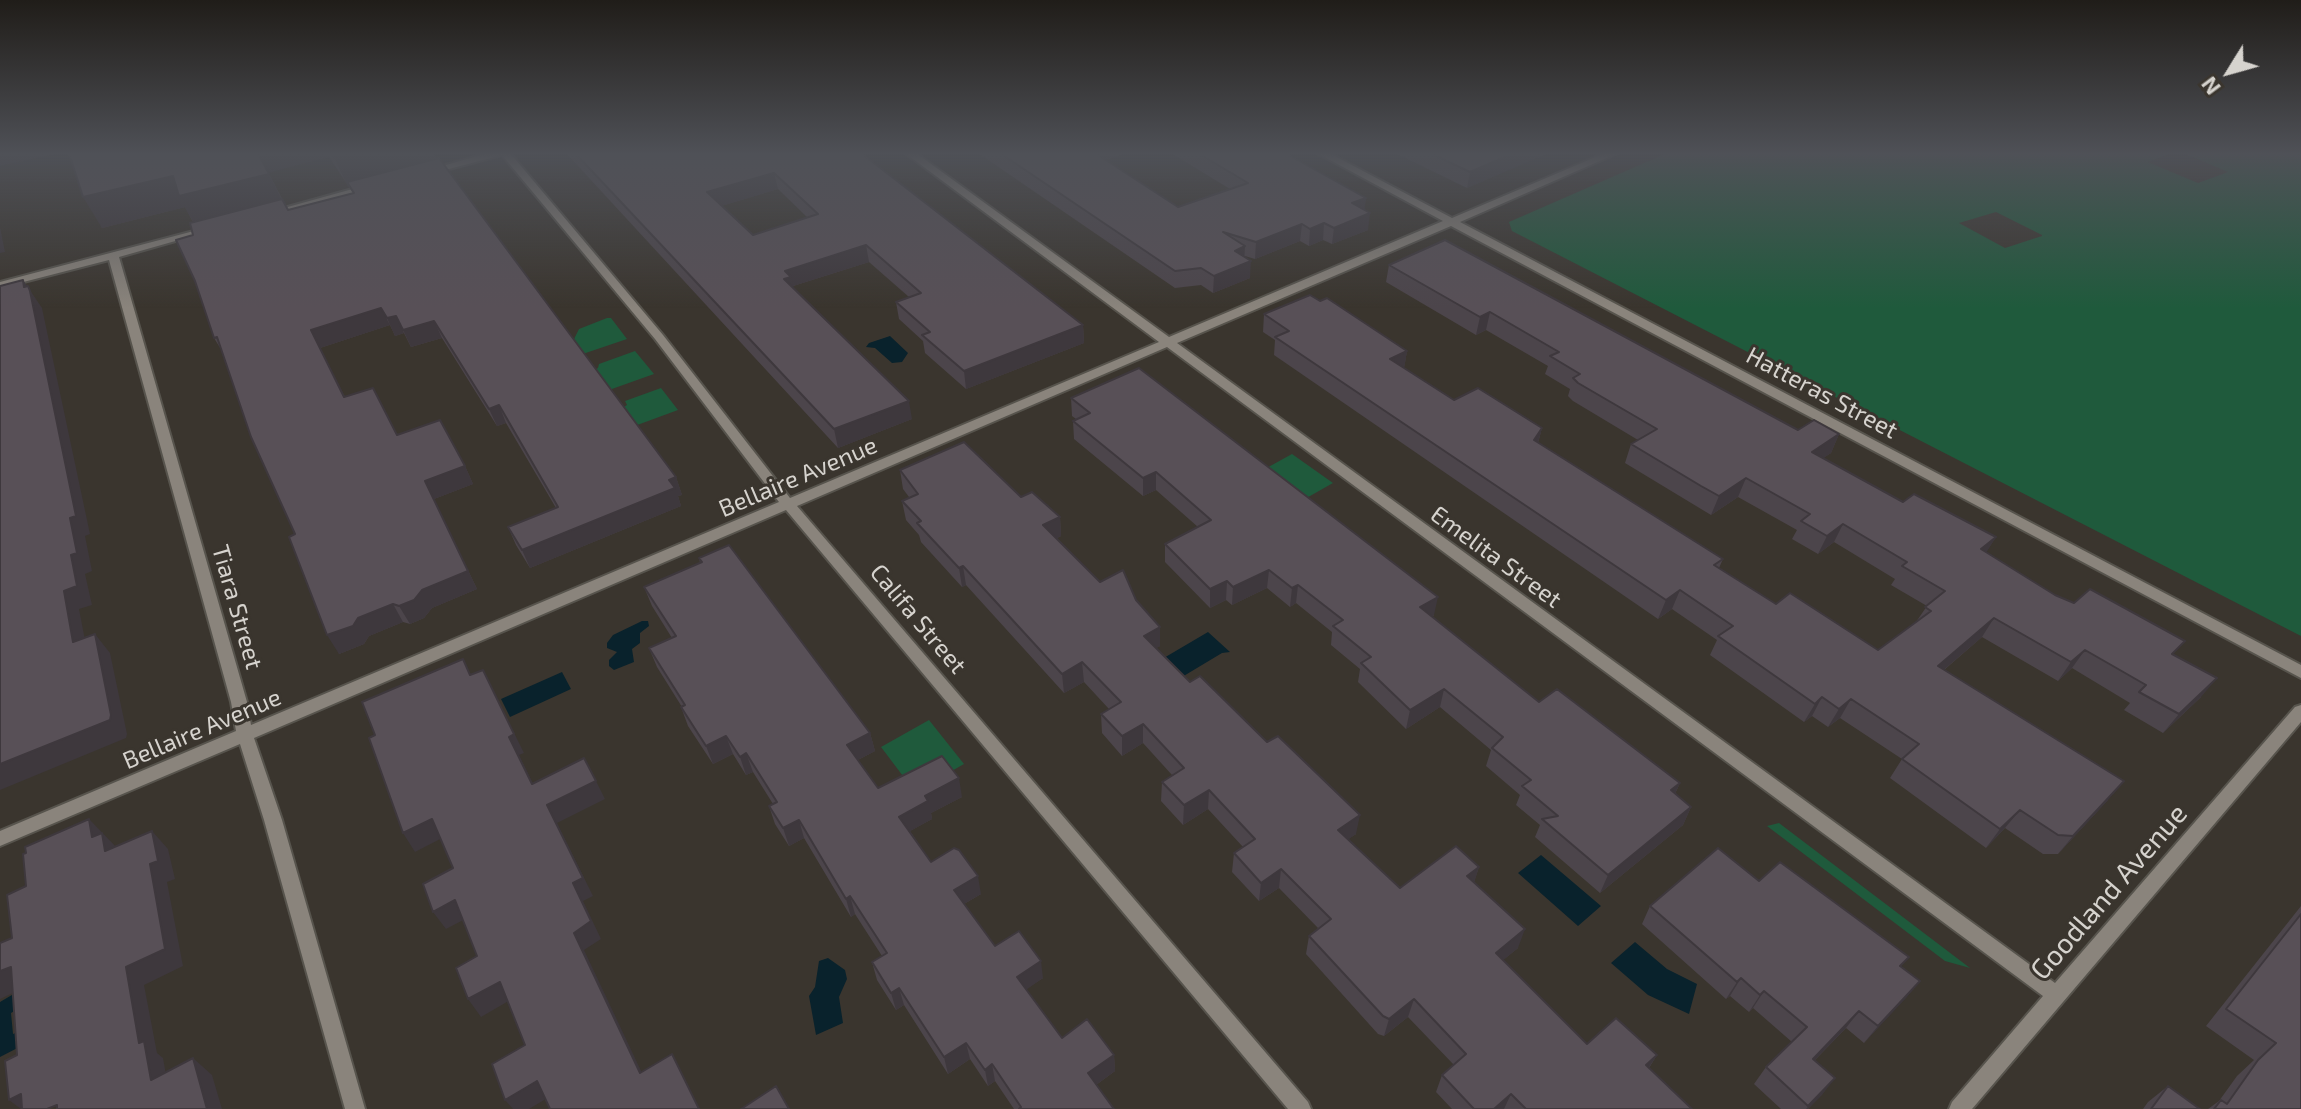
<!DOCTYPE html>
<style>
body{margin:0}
#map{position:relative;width:2301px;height:1109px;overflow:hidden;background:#3a352e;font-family:"Exo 2",sans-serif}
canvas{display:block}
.north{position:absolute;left:2189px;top:32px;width:80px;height:80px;-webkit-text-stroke:6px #3a352e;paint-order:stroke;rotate:233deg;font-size:22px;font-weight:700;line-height:32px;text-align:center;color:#d6d3ce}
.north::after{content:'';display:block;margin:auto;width:28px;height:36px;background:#d6d3ce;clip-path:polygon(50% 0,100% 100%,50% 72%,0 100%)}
</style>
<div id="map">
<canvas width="2301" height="1109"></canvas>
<div class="north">N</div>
</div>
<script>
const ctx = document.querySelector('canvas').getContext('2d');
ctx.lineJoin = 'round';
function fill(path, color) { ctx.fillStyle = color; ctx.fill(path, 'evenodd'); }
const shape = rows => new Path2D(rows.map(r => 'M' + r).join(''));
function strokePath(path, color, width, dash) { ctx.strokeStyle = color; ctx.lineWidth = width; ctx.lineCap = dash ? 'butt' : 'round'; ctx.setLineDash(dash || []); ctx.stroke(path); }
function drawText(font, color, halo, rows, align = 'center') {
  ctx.font = font + ' "Exo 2",sans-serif'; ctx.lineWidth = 6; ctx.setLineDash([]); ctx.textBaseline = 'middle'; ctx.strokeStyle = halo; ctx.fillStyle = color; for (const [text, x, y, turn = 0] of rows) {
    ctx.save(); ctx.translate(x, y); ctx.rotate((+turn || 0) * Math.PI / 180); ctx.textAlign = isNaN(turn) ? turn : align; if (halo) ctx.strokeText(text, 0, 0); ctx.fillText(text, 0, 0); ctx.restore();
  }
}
const green = shape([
 [1667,153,2172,153,2148,162,2198,183,2228,172,2183,153,2301,153,2301,636,1512,231,1509,222],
 [1996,212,2042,235,2042,236,2005,248,1959,223],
 [607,318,611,318,627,339,565,360,554,345,574,339,579,329],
 [635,351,654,374,595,395,581,376,598,368,599,364],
 [661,388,678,410,621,431,619,410,627,405,625,401],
 [1292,454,1333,483,1303,500,1263,470],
 [929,720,964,764,915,792,881,747],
 [1779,823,1970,968,1945,961,1767,826]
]);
const water = shape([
 [890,336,908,353,902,362,892,363,875,348,866,347,869,343],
 [642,621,648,621,649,626,640,633,640,643,632,649,634,662,614,670,609,666,609,660,617,652,607,648,607,643,613,635],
 [1208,632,1230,652,1222,653,1177,680,1157,662],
 [562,672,571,689,510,717,501,699],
 [1541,855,1601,906,1578,926,1518,873],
 [1635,942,1667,969,1697,984,1689,1014,1648,995,1611,963],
 [828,958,845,970,847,979,839,997,843,1023,816,1035,809,996,815,987,819,961],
 [17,992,23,1006,11,1013,13,1034,30,1027,31,1041,0,1057,0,1002]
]);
const minor = shape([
 [488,153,510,153,663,335,790,498,1159,342,905,153,916,153,1169,337,1443,221,1317,153,1329,153,1452,218,1605,153,1618,153,1460,222,2301,665,2301,678,1451,226,1177,343,2055,983,2295,707,2301,705,2301,722,1972,1109,1949,1109,1952,1102,2043,996,1167,347,797,506,1308,1102,1311,1109,1288,1109,786,510,254,738,282,820,365,1109,345,1109,264,820,240,744,0,846,0,831,236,731,231,702,109,260,0,288,0,282,209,227,214,230,119,257,247,702,251,725,779,502,655,339,502,155,430,174,425,171,488,153],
 [367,185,372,188,370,190,271,216,266,213,367,185]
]);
const wall = shape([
 [69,153,434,153,436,158,676,477,682,495,678,496,681,506,530,568,516,545,508,527,556,508,506,423,497,426,442,338,411,347,404,333,395,336,390,325,320,348,345,397,397,435,465,466,473,484,434,499,477,589,432,608,424,618,410,624,403,622,369,636,364,644,339,654,295,534,222,351,214,338,193,235,193,222,185,207,102,228],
 [329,157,353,193,288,210,268,172],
 [566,153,861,153,1083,325,1084,343,966,389,925,353,923,341,899,319,896,302,909,297,869,262,793,286,794,289,912,419,838,448],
 [778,189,808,218,753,235,721,206],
 [978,153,1126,153,1106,160,1178,207,1230,189,1171,153,1285,153,1366,198,1364,210,1368,230,1332,244,1323,240,1309,246,1300,241,1255,259,1245,256,1250,278,1213,293,1201,285,1175,288],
 [1395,153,1548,153,1467,188],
 [1389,265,1798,430,1839,434,1831,453,1823,458,1903,502,1996,537,1986,552,2055,595,2174,655,2201,697,2163,733,2124,710,2130,703,2072,668,2058,681,1982,637,1944,670,2108,800,2058,854,2043,854,2005,828,1986,848,1890,778,1902,759,1840,718,1828,727,1812,716,1804,722,1710,655,1717,640,1672,609,1658,619,1274,355,1275,340,1263,332,1264,314,1407,351,1404,368,1454,400,1542,428,1538,443,1723,559,1719,568,1776,604,1878,650,1916,622,1927,606,1891,585,1895,579,1834,542,1818,554,1792,539,1797,530,1738,497,1711,515,1625,463,1631,444,1638,440,1573,401,1568,396,1570,389,1545,374,1548,366,1486,330,1476,335,1386,282],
 [1071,398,1434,615,1432,617,1539,702,1680,783,1675,794,1691,807,1683,825,1600,893,1535,837,1540,825,1516,805,1520,795,1486,766,1491,750,1440,707,1406,729,1358,682,1360,669,1331,645,1332,632,1296,603,1290,607,1267,588,1232,605,1226,600,1210,608,1165,562,1165,544,1198,527,1156,490,1143,496,1074,439,1073,421,1076,419,1072,416],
 [900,470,1021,497,1060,517,1061,536,1057,538,1100,582,1136,600,1160,627,1160,646,1156,648,1190,682,1356,834,1348,839,1400,888,1479,867,1474,882,1518,948,1503,960,1587,1044,1657,1055,1649,1068,1692,1109,1452,1109,1436,1092,1442,1075,1454,1065,1408,1017,1384,1036,1378,1034,1306,954,1309,936,1318,928,1279,888,1259,901,1232,872,1234,853,1243,847,1208,809,1183,825,1161,801,1162,782,1172,775,1143,743,1122,756,1102,733,1101,714,1109,709,1084,682,1064,693,966,585,962,587,921,542,919,535,906,520,902,501,909,497,903,489],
 [699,558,870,733,875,751,858,760,878,788,962,797,931,813,932,819,910,831,931,862,981,894,964,904,995,946,1043,978,1026,989,1062,1038,1114,1055,1115,1071,1096,1085,1114,1109,1014,1109,995,1081,988,1086,970,1059,948,1074,904,1005,896,1010,877,980,872,962,882,956,855,914,851,917,804,838,789,846,775,824,769,806,773,804,753,772,746,775,733,754,713,764,688,726,681,707,682,707,657,667,649,648,672,638,652,606,644,587,700,563],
 [1759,881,1909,957,1901,966,1920,981,1864,1043,1846,1028,1815,1060,1835,1078,1808,1109,1781,1109,1754,1084,1766,1067,1792,1042,1753,1008,1749,1012,1730,996,1726,999,1642,924,1650,906],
 [2301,906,2301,1109,2208,1109,2219,1101,2237,1076,2254,1060,2206,1026],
 [2168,1086,2200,1109,2143,1109,2148,1102]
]);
const shadedWall = shape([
 [0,153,60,153,0,166],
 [258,153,328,153,329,157,268,173],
 [350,153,434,153,438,163,347,182,349,187,348,187,334,157],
 [1090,153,1126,153,1090,165],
 [1514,153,1548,153,1467,188,1470,172],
 [774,173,778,189,711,209,707,192],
 [269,174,284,204,196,227,185,207,102,228,83,197,173,176],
 [1366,198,1364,214,1352,203],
 [1370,213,1368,230,1332,244,1334,228],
 [1324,223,1323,240,1309,246,1310,229],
 [1302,224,1300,241,1255,259,1256,242],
 [0,227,5,252,0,253],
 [866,245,869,262,793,286,795,294,784,279,785,271],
 [1245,246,1244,263,1235,251],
 [1251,261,1250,278,1213,293,1214,276],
 [23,280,42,308,90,534,85,536,92,571,85,574,92,605,79,609,89,661,73,642,64,591],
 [381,308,390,325,320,348,311,330],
 [1490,312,1486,330,1476,335,1480,317],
 [396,316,404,333,395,336,387,318],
 [434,321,442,338,411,347,403,330],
 [1083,325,1084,343,966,389,964,371],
 [1407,351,1404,369,1390,359],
 [909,401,912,419,838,448,834,429],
 [499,405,506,423,497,426,489,409],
 [1542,428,1537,446,1534,440],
 [1839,434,1831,453,1804,471,1812,452],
 [465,466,473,484,434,499,477,589,432,608,424,618,410,624,399,606,422,590,425,481],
 [1156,472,1156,490,1143,496,1143,478],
 [676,477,682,495,678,496,681,506,530,568,522,550],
 [1746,478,1738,497,1711,515,1719,496],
 [1060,517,1061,536,1045,544,1043,525],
 [1843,524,1834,542,1818,554,1827,536],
 [1996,537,1984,556,1981,549],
 [963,566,966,585,962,587,959,568],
 [1269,570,1267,588,1232,605,1233,587],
 [1227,581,1226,600,1210,608,1210,589],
 [1298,585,1296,603,1290,607,1292,588],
 [1680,590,1672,609,1658,619,1666,600],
 [1438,597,1434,615,1416,626,1420,607],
 [393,604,403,622,369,636,364,644,339,654,327,635,358,618],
 [1994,618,1982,637,1926,685,1938,666],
 [1160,627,1160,646,1144,655,1144,636],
 [95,634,110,653,127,734,126,738,0,790,0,764],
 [2085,650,2072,668,2058,681,2071,662],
 [1082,662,1084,682,1064,693,1062,674],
 [483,670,524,753,519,755,542,802,509,737],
 [2217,678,2201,697,2163,733,2179,714],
 [1444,689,1440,707,1406,729,1410,710],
 [1822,697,1812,716,1804,722,1815,704],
 [1851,699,1840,718,1828,727,1839,709],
 [1143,724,1143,743,1122,756,1122,736],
 [870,733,875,751,852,763,847,745],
 [726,736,733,754,713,764,706,746],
 [746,753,753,772,746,775,740,757],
 [959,778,962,797,931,813,932,819,903,835,899,817,925,796],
 [596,781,605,799,557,823,593,896,583,901,601,939,584,950,650,1090,640,1073,574,933,573,883,547,805],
 [2124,781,2108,800,2058,854,2073,836],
 [1680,783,1671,802,1671,790],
 [1209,790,1208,809,1183,825,1184,805],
 [1691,807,1683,825,1600,893,1608,875],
 [2020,810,2005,828,1986,848,2000,829],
 [1360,815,1356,834,1335,849,1338,830],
 [89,819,120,851,123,870,92,837],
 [432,819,444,837,415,852,403,833],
 [799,820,804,838,789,846,783,828],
 [152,831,168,849,175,879,167,882,183,966,144,985,157,1053,163,1058,170,1097,151,1080,139,1043,126,967],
 [1479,867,1473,886,1467,876],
 [1281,869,1279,888,1259,901,1261,883],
 [978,876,981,894,957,908,954,890],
 [850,896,855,914,851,917,846,899],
 [455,900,467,918,446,929,433,912],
 [1525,929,1518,948,1490,971,1496,953],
 [1041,961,1043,978,1020,994,1017,977],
 [11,967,32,984,0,999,0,971],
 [1741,978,1730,996,1726,999,1737,982],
 [1920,981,1906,998,1864,1043,1878,1026],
 [500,982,512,999,481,1017,468,999],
 [899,988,904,1005,896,1010,891,993],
 [1764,991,1753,1008,1749,1012,1760,995],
 [1414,999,1408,1017,1384,1036,1389,1019],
 [1859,1011,1846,1028,1800,1075,1813,1059],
 [966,1043,970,1059,948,1074,944,1057],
 [1114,1055,1115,1071,1089,1090,1088,1073],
 [1657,1055,1646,1072,1646,1065],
 [193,1058,212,1075,222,1109,207,1109],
 [992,1064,995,1081,988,1086,985,1070],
 [1835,1078,1822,1095,1808,1109,1806,1109],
 [537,1081,549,1097,529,1109,513,1109,505,1100],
 [21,1094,21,1109,9,1100],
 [1511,1094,1504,1109,1494,1109]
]);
const building = shape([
 [69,153,258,153,269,174,179,196,173,176,83,197,69,153],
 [332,153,350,153,334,157,332,153],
 [575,153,861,153,1083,325,964,371,922,335,930,332,896,302,921,293,866,245,785,271,791,277,784,279,909,401,834,429,575,153],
 [774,173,818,214,753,235,707,192,774,173],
 [1000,153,1095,153,1178,207,1248,183,1198,153,1285,153,1366,198,1352,203,1370,213,1334,228,1324,223,1310,229,1302,224,1256,242,1223,232,1245,246,1235,251,1251,261,1214,276,1201,268,1175,271,1000,153],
 [1430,153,1514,153,1470,172,1430,153],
 [439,158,676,477,669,480,675,488,522,550,508,527,558,507,499,405,489,409,434,321,403,330,396,316,387,318,381,308,311,330,344,397,373,388,397,435,440,420,465,466,425,481,468,571,422,590,414,600,399,606,393,604,358,618,353,626,327,635,289,537,295,534,251,437,217,337,214,338,195,281,176,240,193,235,190,223,282,199,288,210,354,193,347,182,439,158],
 [1445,240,1798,430,1814,420,1839,434,1812,452,1903,502,1914,494,1996,537,1981,549,2055,595,2074,603,2090,589,2185,641,2172,654,2217,678,2179,714,2139,692,2146,685,2085,650,2071,662,1994,618,1938,666,2124,781,2073,836,2058,835,2020,810,2000,829,1902,759,1919,744,1851,699,1839,709,1822,697,1815,704,1718,636,1733,626,1680,590,1666,600,1275,337,1289,331,1264,314,1310,295,1320,301,1327,298,1407,351,1390,359,1454,400,1478,388,1542,428,1534,440,1723,559,1714,565,1776,604,1790,593,1878,650,1931,611,1925,607,1945,591,1902,566,1907,562,1843,524,1827,536,1801,521,1810,514,1746,478,1719,496,1701,486,1631,444,1657,429,1578,383,1573,378,1580,374,1550,356,1559,352,1490,312,1480,317,1389,265,1445,240],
 [23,280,24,287,28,286,30,291,76,516,70,518,77,553,71,555,77,586,64,591,73,642,95,634,111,715,110,720,0,764,0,286,23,280],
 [1139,368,1438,597,1420,607,1539,702,1557,689,1680,783,1671,790,1691,807,1608,875,1542,819,1558,816,1522,786,1531,780,1492,748,1503,737,1444,689,1410,710,1361,663,1371,657,1333,626,1343,620,1298,585,1292,588,1269,570,1233,587,1227,581,1210,589,1165,544,1211,520,1156,472,1143,478,1073,421,1090,413,1071,398,1139,368],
 [964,442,1021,497,1032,492,1060,517,1043,525,1100,582,1123,570,1136,600,1160,627,1144,636,1190,682,1200,676,1267,742,1278,736,1360,815,1338,830,1400,888,1456,846,1479,867,1467,876,1525,929,1496,953,1587,1044,1616,1018,1657,1055,1646,1065,1692,1109,1526,1109,1511,1094,1494,1109,1474,1109,1442,1075,1466,1054,1414,999,1389,1019,1383,1016,1309,936,1331,919,1281,869,1261,883,1234,853,1255,839,1209,790,1184,805,1162,782,1184,768,1143,724,1122,736,1101,714,1121,702,1082,662,1062,674,963,566,959,568,917,523,921,521,902,501,918,494,900,470,964,442],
 [729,545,870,733,847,745,878,788,942,756,959,778,925,796,928,801,899,817,931,862,954,848,959,850,978,876,954,890,995,946,1019,931,1041,961,1017,977,1062,1038,1087,1019,1114,1055,1088,1073,1114,1109,1019,1109,1021,1107,992,1064,985,1070,966,1043,944,1057,899,988,891,993,872,962,887,953,850,896,846,899,799,820,783,828,769,806,777,802,746,753,740,757,726,736,706,746,681,707,685,705,649,648,676,636,644,587,702,562,699,558,729,545],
 [463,659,470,675,483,670,514,734,509,737,532,784,584,758,596,781,547,805,583,878,573,883,591,921,574,933,640,1073,672,1054,699,1109,550,1109,537,1081,505,1100,492,1064,525,1045,500,982,468,999,456,968,477,956,455,900,433,912,423,884,453,868,432,819,403,833,369,738,375,735,362,702,463,659],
 [89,819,92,837,102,833,105,851,152,831,158,861,150,864,165,949,126,967,139,1043,144,1041,151,1080,193,1058,207,1109,57,1109,57,1105,47,1109,22,1109,21,1094,9,1100,5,1061,17,1055,11,967,0,971,0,943,12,938,7,895,26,886,23,854,26,853,25,847,89,819],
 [1718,848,1759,881,1780,862,1909,957,1900,966,1920,981,1878,1026,1859,1011,1813,1059,1835,1078,1808,1106,1766,1067,1807,1027,1764,991,1760,995,1741,978,1737,982,1650,906,1718,848],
 [2301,914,2301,1109,2214,1109,2221,1100,2227,1104,2258,1060,2276,1043,2226,1009,2301,914],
 [776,1086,789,1109,741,1109,776,1086],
 [2168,1086,2200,1109,2151,1109,2168,1086]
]);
const streetNames = [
 ["Hatteras Street",1822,393,28],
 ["Bellaire Avenue",798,477,-23],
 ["Emelita Street",1496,557,36],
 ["Tiara Street",237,607,74],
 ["Califa Street",918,619,50],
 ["Bellaire Avenue",202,729,-23]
];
const nearStreetnames = [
 ["Goodland Avenue",2109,892,-49]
];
fill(green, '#1f5a3c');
fill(water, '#09222c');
strokePath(minor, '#57544d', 4);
fill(minor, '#8a847c');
fill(wall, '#4c454b');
fill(shadedWall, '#3e383d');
fill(building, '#585057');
strokePath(building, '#3e383d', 2);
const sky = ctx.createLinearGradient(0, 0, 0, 308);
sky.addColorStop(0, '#201d19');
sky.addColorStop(0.5, '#4f5157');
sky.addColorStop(1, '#4f515700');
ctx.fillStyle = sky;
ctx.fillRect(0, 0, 2301, 308);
drawText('24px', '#d6d3ce', '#3a352e', streetNames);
drawText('28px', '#d6d3ce', '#3a352e', nearStreetnames);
</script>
